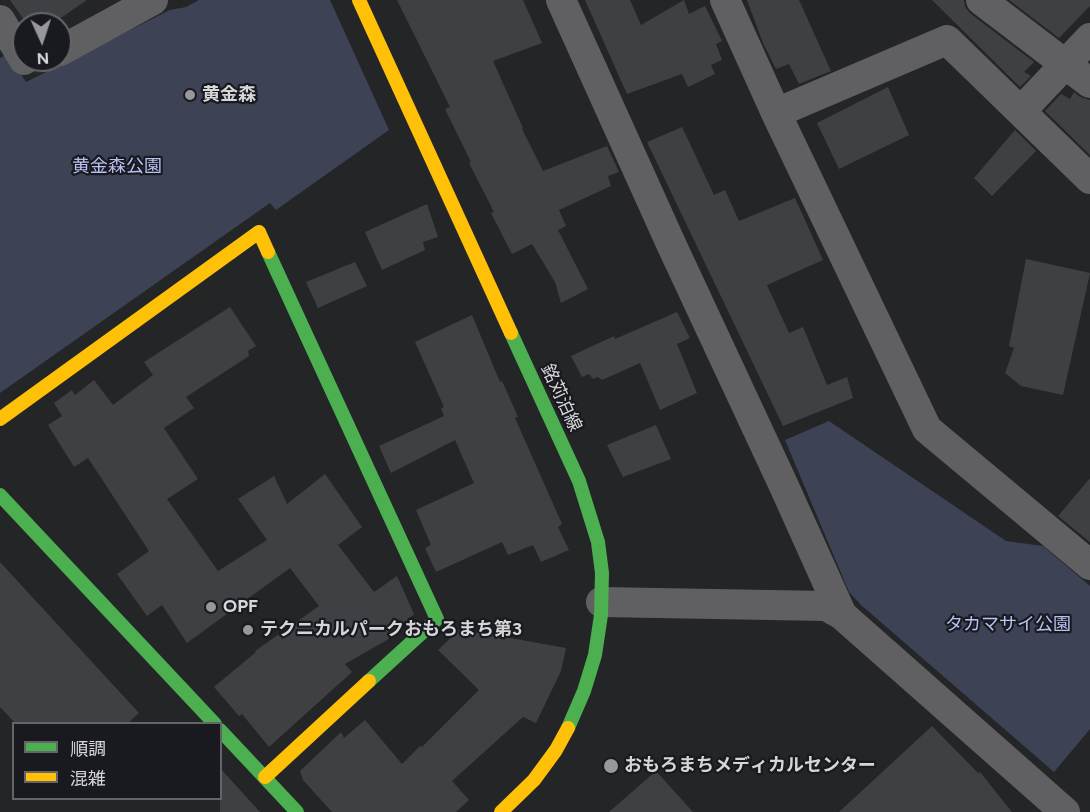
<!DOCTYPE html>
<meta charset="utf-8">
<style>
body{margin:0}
#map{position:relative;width:1090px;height:812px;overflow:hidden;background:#242527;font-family:Figtree,"Noto Sans JP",sans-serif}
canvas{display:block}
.legend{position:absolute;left:12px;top:722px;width:210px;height:78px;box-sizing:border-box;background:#191a1f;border:2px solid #656569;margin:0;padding:8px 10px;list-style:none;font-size:18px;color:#d6d6d9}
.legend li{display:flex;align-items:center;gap:12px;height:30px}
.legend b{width:30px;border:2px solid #656569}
.north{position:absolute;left:12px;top:12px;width:60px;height:60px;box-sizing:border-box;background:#191a1f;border:2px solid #656569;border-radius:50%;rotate:177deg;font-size:16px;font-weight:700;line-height:24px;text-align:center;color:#d6d6d9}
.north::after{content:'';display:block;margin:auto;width:21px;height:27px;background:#98989b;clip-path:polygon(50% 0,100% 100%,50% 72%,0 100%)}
</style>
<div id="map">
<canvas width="1090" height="812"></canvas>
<ul class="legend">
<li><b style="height:8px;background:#4caf50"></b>順調</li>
<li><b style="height:8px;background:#ffc107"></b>混雑</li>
</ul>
<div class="north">N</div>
</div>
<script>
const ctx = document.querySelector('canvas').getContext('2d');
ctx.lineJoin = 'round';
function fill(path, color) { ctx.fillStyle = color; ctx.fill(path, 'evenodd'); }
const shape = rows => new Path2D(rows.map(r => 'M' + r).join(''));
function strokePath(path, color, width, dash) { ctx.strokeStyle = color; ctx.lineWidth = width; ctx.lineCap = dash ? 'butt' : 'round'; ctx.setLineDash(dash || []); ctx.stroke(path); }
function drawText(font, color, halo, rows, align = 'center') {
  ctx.font = font + ' Figtree,"Noto Sans JP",sans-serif'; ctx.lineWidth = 4.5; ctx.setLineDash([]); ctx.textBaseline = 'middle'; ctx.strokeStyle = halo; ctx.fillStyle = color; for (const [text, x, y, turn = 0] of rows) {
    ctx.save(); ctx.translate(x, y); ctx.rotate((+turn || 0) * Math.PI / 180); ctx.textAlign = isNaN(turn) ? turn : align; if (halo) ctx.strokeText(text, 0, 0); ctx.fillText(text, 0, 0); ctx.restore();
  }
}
const green = shape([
 [199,0,330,0,389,130,276,210,270,203,0,393,0,58,8,54,26,82,170,10,186,7],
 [829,421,1006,541,1043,546,1090,586,1090,729,1054,772,861,605,849,592,785,440]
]);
const building = shape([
 [10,0,87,0,52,24,27,24],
 [397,0,523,0,542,43,493,61,523,128,522,129,543,171,607,146,619,172,608,176,611,186,559,210,566,226,558,230,588,289,561,303,555,282,532,244,512,254,491,213,494,212,469,163,471,162,445,109,450,107],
 [585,0,630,0,641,25,684,0,689,14,705,6,722,41,716,44,722,60,711,65,715,74,688,87,682,74,627,94],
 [747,0,799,0,831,71,799,84,789,64,776,69,763,43],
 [932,0,964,0,965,7,971,14,1034,62,1024,72,1031,76,1020,87],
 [1009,0,1090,0,1090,6,1059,38],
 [888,87,909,135,839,169,817,123],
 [1074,92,1080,97,1090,100,1090,155,1045,111,1061,94,1070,99],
 [682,127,714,195,725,190,739,221,795,198,823,260,767,285,789,333,803,327,827,385,847,377,853,398,783,426,647,142],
 [1015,130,1036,151,992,196,974,178],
 [427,204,438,237,423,242,425,250,382,270,365,232],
 [1026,259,1090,273,1063,395,1021,386,1005,373,1014,348,1009,346],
 [355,262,367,286,318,308,306,282],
 [230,307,256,346,248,351,249,356,186,397,194,408,164,428,198,479,167,499,218,571,267,540,238,499,274,476,287,504,325,474,362,527,338,545,374,592,397,576,414,614,387,640,345,664,352,672,269,747,242,714,239,716,214,687,256,652,255,651,319,606,290,568,187,643,162,605,147,616,117,574,149,551,88,458,74,467,48,425,62,416,54,403,72,390,75,395,94,380,113,405,153,375,144,362],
 [677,312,690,338,677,344,697,393,660,410,640,363,602,380,598,377,593,379,589,374,582,377,571,356,614,336,615,339],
 [472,315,500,382,502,381,518,417,515,418,562,524,558,527,569,550,541,562,533,545,508,555,502,542,436,572,425,548,431,545,416,510,474,483,455,440,391,473,379,446,444,416,441,408,444,407,415,342],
 [656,425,671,459,623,477,607,445],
 [1090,478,1090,542,1058,516],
 [0,562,139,713,128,723,15,723,0,707],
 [460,629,566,648,561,671,536,723,523,717,452,781,469,800,456,812,332,812,303,780,300,771,341,732,344,738,365,720,402,764,420,746,422,747,479,690,438,650],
 [932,726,978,773,980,772,1012,812,839,812],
 [220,768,260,812,220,812],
 [656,771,693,812,609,812]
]);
const street = shape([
 [561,0,672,246,783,484,842,615],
 [725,0,776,113,927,429,1090,565],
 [981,0,1090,83],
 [0,20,24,60],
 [60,51,153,0],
 [1021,111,1090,38],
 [776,113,947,40,1090,179],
 [601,602,826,606,842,615,1065,812]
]);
const fast = shape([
 [268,252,437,619,369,681],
 [511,333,579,481,598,542,602,573,601,615,595,655,584,691,568,728],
 [0,495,215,724],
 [220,730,297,812]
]);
const slow = shape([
 [359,0,511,333],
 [0,419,259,232,268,252],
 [265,777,369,681],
 [501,812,534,780,556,750,568,728]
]);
const markers = [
 [190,95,6,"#98989b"],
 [211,607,6,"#98989b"],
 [248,630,6,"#98989b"],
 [611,766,8,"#98989b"]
];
const poiNames = [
 ["黄金森",202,95],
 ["OPF",223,607],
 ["テクニカルパークおもろまち第3",260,630],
 ["おもろまちメディカルセンター",624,766]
];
const parkNames = [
 ["黄金森公園",117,167],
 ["タカマサイ公園",1008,625]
];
const streetNames = [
 ["銘苅泊線",561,398,65]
];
fill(green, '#3e4255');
fill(building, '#3f4044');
strokePath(street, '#606062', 30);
strokePath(fast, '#4caf50', 14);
strokePath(slow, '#ffc107', 14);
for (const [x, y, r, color] of markers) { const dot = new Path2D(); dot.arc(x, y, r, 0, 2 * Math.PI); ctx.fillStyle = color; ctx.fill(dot); strokePath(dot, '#191a1f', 2); }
drawText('bold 18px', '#d6d6d9', '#191a1f', poiNames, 'left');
drawText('18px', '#b9c1f4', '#191a1f', parkNames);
drawText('18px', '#d6d6d9', '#191a1f', streetNames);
</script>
